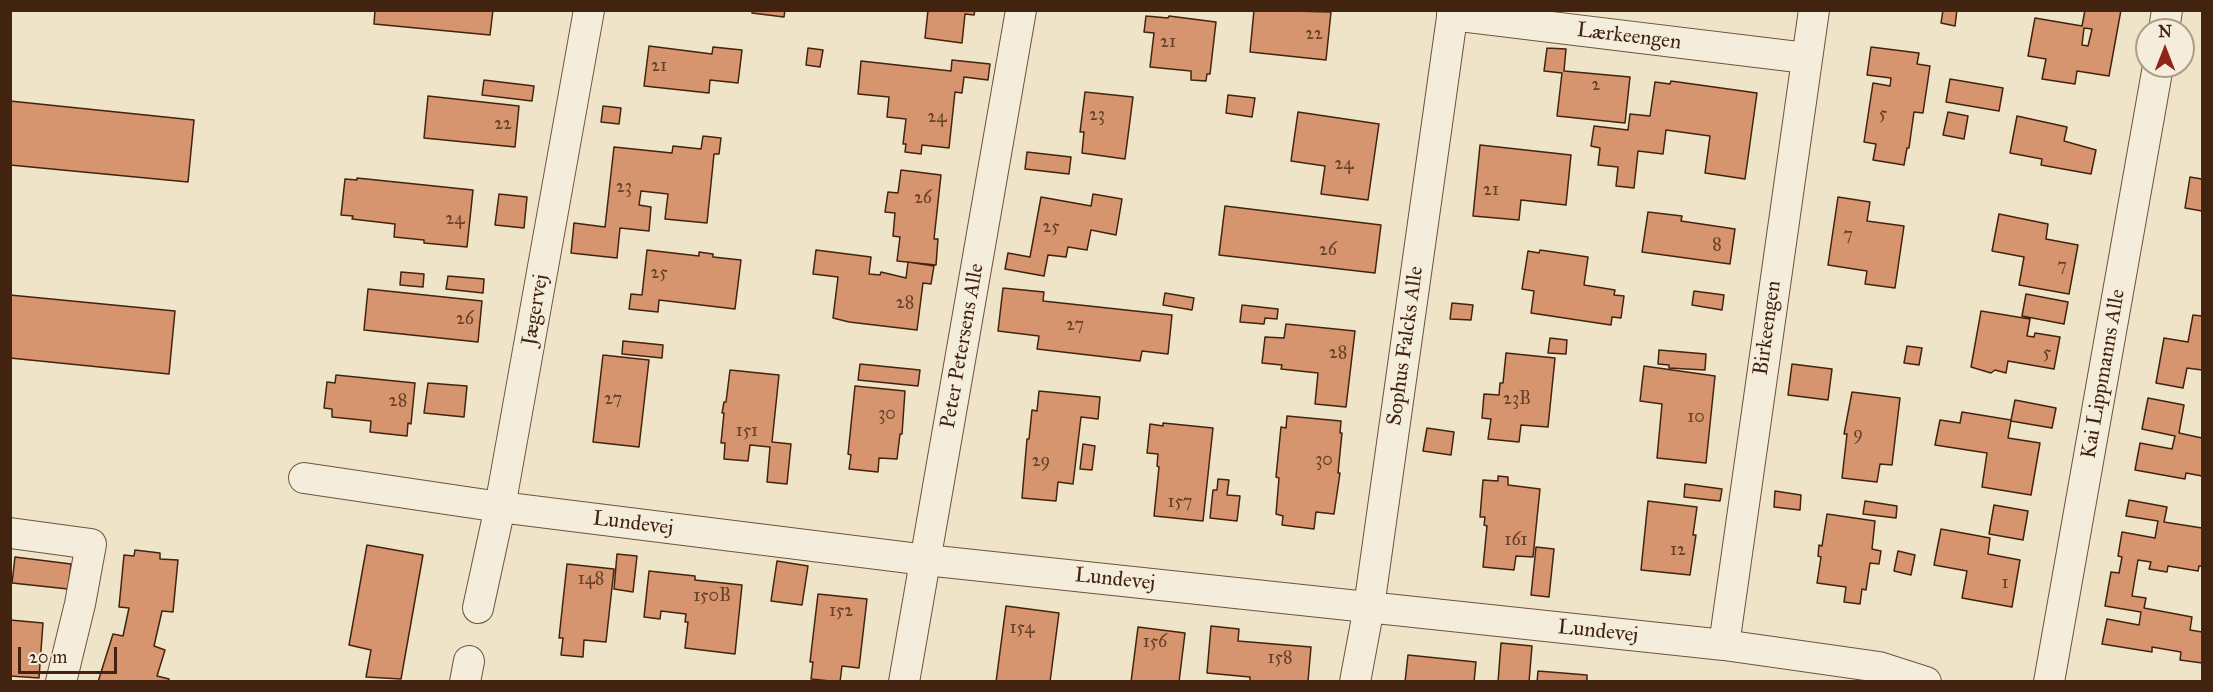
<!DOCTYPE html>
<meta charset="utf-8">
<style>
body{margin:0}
#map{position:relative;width:2213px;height:692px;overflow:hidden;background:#f0e4c8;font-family:"IM FELL Great Primer",serif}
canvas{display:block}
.frame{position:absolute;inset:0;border:12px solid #41230f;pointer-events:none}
.north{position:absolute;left:2135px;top:18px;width:60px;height:60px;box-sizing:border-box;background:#f5eddb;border:2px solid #ad9c89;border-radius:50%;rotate:0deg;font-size:16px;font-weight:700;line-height:24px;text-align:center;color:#41230f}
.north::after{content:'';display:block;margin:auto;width:21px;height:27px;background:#8f2418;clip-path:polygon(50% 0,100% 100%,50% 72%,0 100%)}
.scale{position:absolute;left:18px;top:647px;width:99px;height:27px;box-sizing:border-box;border:3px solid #41230f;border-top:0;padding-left:8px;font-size:18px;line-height:21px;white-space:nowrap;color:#41230f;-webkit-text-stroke:4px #f5eddb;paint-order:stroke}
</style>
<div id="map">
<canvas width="2213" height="692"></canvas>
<div class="frame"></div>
<div class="north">N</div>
<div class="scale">20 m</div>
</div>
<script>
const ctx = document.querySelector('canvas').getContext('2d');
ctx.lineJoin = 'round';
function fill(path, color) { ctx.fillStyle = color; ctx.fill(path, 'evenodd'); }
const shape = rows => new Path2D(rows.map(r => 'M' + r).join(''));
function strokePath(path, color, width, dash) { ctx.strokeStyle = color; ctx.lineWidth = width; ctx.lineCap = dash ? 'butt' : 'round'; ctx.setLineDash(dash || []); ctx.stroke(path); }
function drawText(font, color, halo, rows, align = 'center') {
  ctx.font = font + ' "IM FELL Great Primer",serif'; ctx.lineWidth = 6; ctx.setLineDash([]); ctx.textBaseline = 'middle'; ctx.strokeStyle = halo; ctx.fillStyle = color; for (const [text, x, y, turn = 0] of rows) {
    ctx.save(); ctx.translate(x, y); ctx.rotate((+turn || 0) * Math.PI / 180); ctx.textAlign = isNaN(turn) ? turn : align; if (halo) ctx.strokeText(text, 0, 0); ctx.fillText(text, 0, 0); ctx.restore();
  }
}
const building = shape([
 [375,10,493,10,490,35,374,24,375,10],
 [752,10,785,10,784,17,752,13,752,10],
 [928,10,975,10,974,15,965,14,962,43,925,38,928,10],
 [1254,10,1331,12,1326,60,1250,52,1254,10],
 [1943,10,1957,10,1955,26,1941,23,1943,10],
 [2085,10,2121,10,2109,76,2077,71,2075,84,2042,79,2046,59,2028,56,2035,18,2082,26,2085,10],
 [2084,28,2092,29,2088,46,2082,45,2084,28],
 [1146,16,1168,18,1169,16,1216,22,1210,74,1207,74,1206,81,1191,80,1191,71,1150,67,1154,33,1144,32,1146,16],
 [649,46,712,54,713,47,742,50,738,83,710,80,709,93,644,86,649,46],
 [1871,47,1919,53,1917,64,1930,66,1923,113,1914,112,1909,148,1907,148,1904,165,1873,160,1876,144,1864,142,1873,83,1890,86,1891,78,1867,75,1871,47],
 [808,48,823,50,820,67,806,65,808,48],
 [1547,48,1566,49,1564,71,1630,77,1625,123,1557,116,1562,73,1544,71,1547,48],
 [952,60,990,64,988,80,964,77,962,93,955,92,949,148,922,145,921,154,905,152,906,144,903,144,906,119,887,117,889,97,858,94,861,61,951,71,952,60],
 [1950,79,2003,88,1999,111,1946,102,1950,79],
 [484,80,534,86,532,101,482,95,484,80],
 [1671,81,1757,93,1745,179,1705,173,1710,136,1666,130,1663,154,1638,151,1634,188,1616,186,1618,167,1598,165,1600,148,1591,146,1594,126,1628,130,1630,114,1650,116,1655,82,1670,84,1671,81],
 [1085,92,1133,97,1125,159,1082,153,1084,132,1080,132,1085,92],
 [1228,95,1255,98,1252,117,1226,113,1228,95],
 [428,96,519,106,515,147,424,138,428,96],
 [10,101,194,120,188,182,10,165,10,101],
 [603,106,621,108,619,124,601,122,603,106],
 [1298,112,1379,124,1368,200,1321,194,1325,166,1291,161,1298,112],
 [1948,112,1968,116,1964,139,1943,135,1948,112],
 [2017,116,2067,127,2064,141,2096,150,2091,174,2041,165,2042,159,2010,153,2017,116],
 [703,136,721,138,719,154,714,154,707,223,665,219,668,194,641,191,639,205,651,207,649,231,620,228,617,258,571,253,574,223,605,227,614,147,672,153,673,146,701,149,703,136],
 [1480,145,1571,155,1566,205,1521,200,1519,220,1473,216,1480,145],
 [1027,152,1071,157,1069,174,1025,169,1027,152],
 [901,170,941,175,934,239,938,239,936,265,897,261,900,237,893,236,895,213,885,212,888,192,898,193,901,170],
 [2190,177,2202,179,2202,211,2185,208,2190,177],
 [357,178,473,190,467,247,424,243,424,240,394,237,395,224,352,219,353,216,341,215,345,179,357,180,357,178],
 [499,194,527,197,524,228,495,225,499,194],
 [1093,194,1122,199,1116,235,1091,230,1087,250,1068,247,1066,257,1048,255,1044,276,1005,269,1008,253,1030,257,1041,197,1091,206,1093,194],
 [1838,197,1870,202,1867,221,1904,226,1895,288,1865,284,1867,271,1828,265,1838,197],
 [1225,206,1381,225,1375,273,1219,255,1225,206],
 [1648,212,1682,216,1681,221,1735,229,1730,264,1642,252,1648,212],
 [1999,214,2048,224,2046,239,2078,245,2069,294,2019,285,2024,257,1992,251,1999,214],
 [647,250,699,256,699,252,713,254,713,257,741,260,735,309,659,300,658,312,629,309,631,294,642,295,647,250],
 [816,250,871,257,869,274,880,275,881,272,906,278,908,262,934,266,931,284,923,283,917,330,849,322,833,318,838,277,813,274,816,250],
 [1540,250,1588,257,1584,285,1615,290,1614,295,1624,296,1621,318,1612,317,1611,325,1531,313,1534,291,1522,289,1528,251,1539,253,1540,250],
 [401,272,424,274,423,287,400,285,401,272],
 [448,276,484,279,483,293,446,289,448,276],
 [1003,288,1044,292,1043,301,1172,315,1168,354,1142,351,1140,361,1037,349,1039,336,998,331,1003,288],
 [368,289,482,301,478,342,364,330,368,289],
 [1694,291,1724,295,1722,310,1692,305,1694,291],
 [1165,293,1194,298,1192,310,1163,305,1165,293],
 [2026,294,2068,302,2064,324,2022,316,2026,294],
 [10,295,175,311,169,374,10,358,10,295],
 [1452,303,1473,305,1471,320,1450,319,1452,303],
 [1242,305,1278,309,1277,319,1265,318,1264,324,1240,322,1242,305],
 [1981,311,2030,319,2027,336,2034,337,2035,333,2060,337,2054,369,2008,361,2006,373,1995,370,1991,373,1971,367,1981,311],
 [2193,315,2202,316,2202,370,2187,368,2183,388,2156,383,2164,338,2188,342,2193,315],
 [1286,324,1355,331,1346,407,1315,404,1318,373,1281,369,1282,365,1262,363,1265,337,1284,338,1286,324],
 [1550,338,1567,340,1566,354,1548,353,1550,338],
 [623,341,663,345,662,358,622,354,623,341],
 [1907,346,1922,348,1919,365,1904,363,1907,346],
 [1659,350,1706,354,1705,370,1669,368,1669,365,1658,364,1659,350],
 [1506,353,1555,358,1548,427,1521,425,1519,442,1488,439,1491,419,1482,418,1484,394,1499,395,1500,383,1503,383,1506,353],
 [603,355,649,360,639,447,593,442,603,355],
 [860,364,920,370,918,386,858,380,860,364],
 [1792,364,1832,369,1828,400,1788,395,1792,364],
 [1644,366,1715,376,1706,463,1657,458,1662,404,1640,401,1644,366],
 [730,370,779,375,772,442,791,444,787,484,767,482,770,447,750,445,748,461,724,459,725,443,721,443,724,413,722,413,724,402,726,402,730,370],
 [336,375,415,383,411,424,408,423,407,436,370,432,371,421,332,417,332,409,324,408,327,382,335,383,336,375],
 [428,383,467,386,464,417,424,413,428,383],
 [855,386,905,391,902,434,900,434,897,459,879,458,878,472,849,469,851,455,848,454,855,386],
 [1039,391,1100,397,1098,419,1081,417,1073,484,1058,482,1056,501,1022,498,1027,439,1029,439,1032,410,1037,411,1039,391],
 [1852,392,1900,398,1892,465,1880,464,1877,482,1842,478,1847,434,1844,434,1852,392],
 [2148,398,2184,405,2179,433,2202,438,2202,476,2186,473,2185,479,2135,470,2140,443,2172,449,2175,436,2142,429,2148,398],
 [2015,400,2056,408,2052,428,2011,421,2008,438,2040,443,2031,495,1982,487,1987,453,1935,445,1940,420,1960,423,1962,412,2011,420,2015,400],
 [1287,416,1341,421,1340,433,1342,433,1338,473,1340,473,1334,514,1316,512,1314,529,1282,525,1283,516,1276,514,1279,478,1276,477,1281,427,1286,428,1287,416],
 [1163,423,1213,428,1203,521,1154,516,1159,467,1157,466,1158,454,1147,453,1148,444,1150,424,1163,426,1163,423],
 [1427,428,1454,432,1451,455,1423,451,1427,428],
 [1083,444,1095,446,1092,470,1080,469,1083,444],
 [1498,476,1508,477,1508,485,1540,489,1533,557,1516,556,1514,570,1483,567,1487,526,1484,525,1485,517,1480,517,1483,480,1498,481,1498,476],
 [1218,479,1229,480,1227,495,1240,496,1237,521,1210,518,1213,490,1217,490,1218,479],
 [1685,484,1722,489,1720,501,1684,497,1685,484],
 [1775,491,1801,495,1800,510,1774,507,1775,491],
 [2129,500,2167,507,2164,522,2202,528,2202,566,2199,566,2198,571,2168,566,2167,572,2149,569,2151,562,2138,560,2132,596,2146,598,2144,608,2192,617,2190,630,2202,632,2202,663,2180,660,2181,652,2152,647,2152,652,2102,644,2107,619,2139,625,2141,612,2105,606,2111,572,2119,573,2122,557,2118,556,2122,532,2155,538,2158,521,2126,516,2129,500],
 [1648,501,1697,507,1693,535,1696,535,1690,575,1641,570,1648,501],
 [1865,501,1897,506,1896,518,1863,514,1865,501],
 [1994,505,2028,511,2023,540,1989,534,1994,505],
 [1827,514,1875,521,1872,549,1881,551,1879,564,1870,563,1866,590,1862,589,1860,604,1844,602,1846,587,1817,583,1821,557,1818,556,1819,545,1822,546,1827,514],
 [1941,529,1990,538,1988,554,2020,560,2012,607,1962,598,1967,571,1934,565,1941,529],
 [367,545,423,555,401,679,366,677,371,650,349,645,367,545],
 [1536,547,1554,549,1549,597,1531,595,1536,547],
 [135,550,160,553,160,559,178,560,173,612,162,611,154,646,165,650,157,676,169,679,168,682,98,682,113,634,123,636,129,608,119,607,124,555,134,556,135,550],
 [1898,551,1915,555,1911,575,1894,571,1898,551],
 [617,554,637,556,633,592,614,589,617,554],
 [15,557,71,564,68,589,12,583,15,557],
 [777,561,808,566,802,605,771,601,777,561],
 [567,564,614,569,606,642,584,640,583,657,561,655,563,638,559,638,567,564],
 [649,571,695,576,695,580,742,585,735,654,685,648,688,622,685,622,686,614,661,611,660,619,644,617,649,571],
 [818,594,867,599,859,668,842,666,840,682,811,679,813,662,810,662,818,594],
 [1006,606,1059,613,1050,682,996,682,1006,606],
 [10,620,43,623,39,678,10,676,10,620],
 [1211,626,1239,629,1238,641,1311,647,1308,681,1250,682,1250,677,1207,673,1211,626],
 [1138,627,1185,633,1179,682,1131,682,1138,627],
 [1501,643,1532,646,1529,682,1498,682,1501,643],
 [1408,655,1476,662,1474,682,1405,682,1408,655],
 [1538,671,1587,675,1587,682,1537,682,1538,671]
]);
const minor = shape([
 [1452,15,1806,58],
 [2164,30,2167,10],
 [304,478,500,507,926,560,1724,645,1879,667,1926,682],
 [10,533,91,544,80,604,61,682],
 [478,608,500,507,589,10],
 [1724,645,1814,10],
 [465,682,469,661],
 [904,682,1021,10],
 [1355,682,1369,607,1453,10],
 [2049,682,2158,66]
]);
const numberNames = [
 ["22",1314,35],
 ["21",1168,43],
 ["21",659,67],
 ["2",1596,86],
 ["5",1883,115],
 ["23",1097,116],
 ["24",937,118],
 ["22",503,125],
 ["24",1344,165],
 ["23",624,188],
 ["21",1491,191],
 ["26",923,199],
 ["24",455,220],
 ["25",1051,228],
 ["7",1848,236],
 ["8",1717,246],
 ["26",1328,251],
 ["7",2062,267],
 ["25",659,274],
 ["28",905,304],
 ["26",465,320],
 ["27",1075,326],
 ["28",1338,354],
 ["5",2047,354],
 ["27",613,400],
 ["23B",1517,400],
 ["28",398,402],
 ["30",887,415],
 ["10",1696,418],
 ["151",747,432],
 ["9",1858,435],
 ["30",1324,461],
 ["29",1041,462],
 ["157",1180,503],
 ["161",1516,541],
 ["12",1678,551],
 ["148",591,580],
 ["1",2005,584],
 ["150B",712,597],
 ["152",841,612],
 ["154",1022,629],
 ["156",1155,643],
 ["158",1280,659]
];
const streetNames = [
 ["Lærkeengen",1629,37,7],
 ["Jægervej",536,310,-80],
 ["Birkeengen",1768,328,-82],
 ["Peter Petersens Alle",963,346,-80],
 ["Sophus Falcks Alle",1406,346,-82],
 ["Kai Lippmanns Alle",2104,374,-80],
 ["Lundevej",633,524,7],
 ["Lundevej",1115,580,6],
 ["Lundevej",1598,632,6]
];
fill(building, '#d6956e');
strokePath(building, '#41230f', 1.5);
strokePath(minor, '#6d533d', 32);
strokePath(minor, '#f5eddb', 30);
drawText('18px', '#664027', null, numberNames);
drawText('21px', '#41230f', '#f5eddb', streetNames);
</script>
